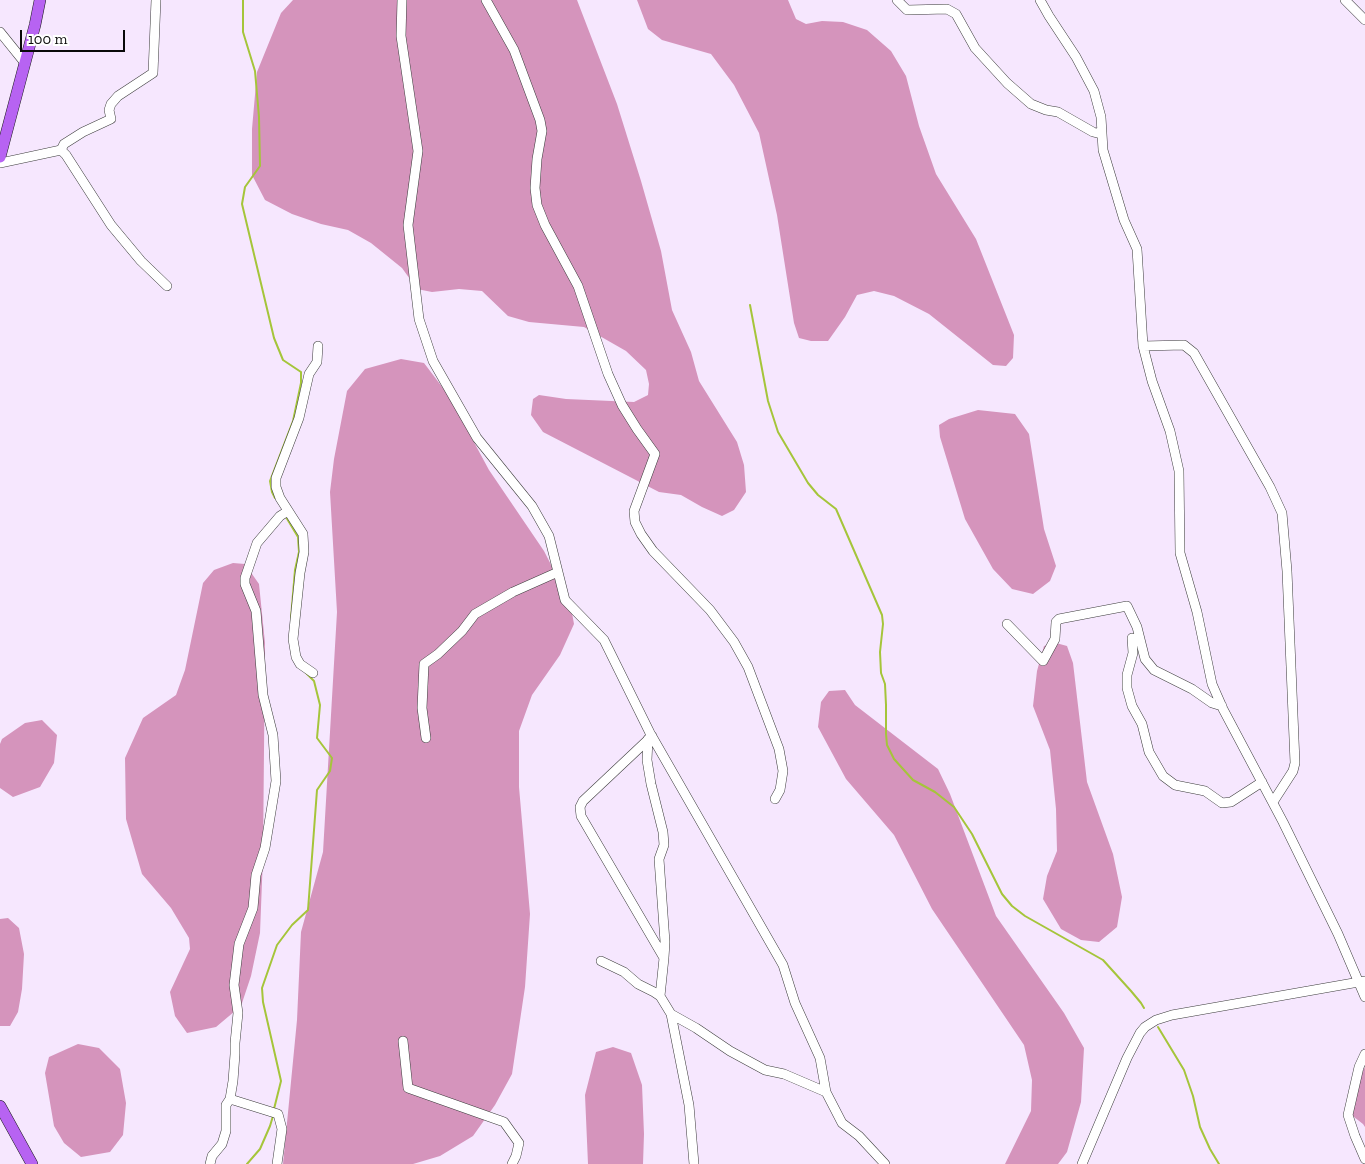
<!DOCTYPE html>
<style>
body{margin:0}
#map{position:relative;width:1365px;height:1164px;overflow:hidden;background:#f6e7fe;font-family:"Zilla Slab",serif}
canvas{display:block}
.scale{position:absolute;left:20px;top:30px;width:105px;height:22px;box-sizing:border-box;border:2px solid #090909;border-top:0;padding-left:6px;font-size:15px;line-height:18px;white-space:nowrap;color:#090909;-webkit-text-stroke:4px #fff;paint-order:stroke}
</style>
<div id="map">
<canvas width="1365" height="1164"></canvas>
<div class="scale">100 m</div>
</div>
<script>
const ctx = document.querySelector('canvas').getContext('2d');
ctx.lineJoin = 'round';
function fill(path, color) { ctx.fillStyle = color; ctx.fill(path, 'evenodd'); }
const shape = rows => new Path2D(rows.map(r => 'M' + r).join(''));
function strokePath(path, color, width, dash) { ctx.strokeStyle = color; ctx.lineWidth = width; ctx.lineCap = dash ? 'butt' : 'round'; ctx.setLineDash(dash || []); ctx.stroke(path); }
const forest = shape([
 [293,0,577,0,617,104,641,181,661,251,672,310,691,352,699,381,737,442,744,465,746,492,734,510,722,516,702,507,681,495,659,492,543,432,531,415,533,399,539,395,566,399,634,402,648,395,649,384,646,370,626,351,584,327,529,322,508,316,482,291,459,289,432,292,417,289,402,268,371,243,348,230,321,224,292,214,265,200,252,175,252,129,257,72,281,13],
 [637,0,788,0,796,19,806,24,822,21,843,22,867,30,891,51,906,76,919,126,936,174,976,239,1014,335,1013,358,1006,366,993,365,929,314,894,296,874,291,857,295,845,317,828,341,811,341,799,338,794,323,777,215,759,133,734,85,711,54,662,40,648,29],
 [401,359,424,363,449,396,489,470,544,551,570,602,574,624,560,655,532,695,519,731,519,787,530,914,525,987,512,1074,495,1105,473,1136,440,1156,413,1164,283,1164,297,1020,301,932,323,852,337,612,330,492,334,459,347,391,365,369],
 [978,410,1015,414,1029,434,1044,529,1056,566,1050,581,1033,594,1012,589,993,569,965,519,940,437,939,425,949,419],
 [233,563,245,564,259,584,265,643,263,856,260,933,251,976,241,1006,216,1027,187,1033,175,1016,170,992,190,949,189,938,171,908,142,874,126,819,125,758,143,718,176,695,185,670,203,583,214,570],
 [1056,643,1067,646,1073,663,1087,782,1113,854,1122,897,1117,927,1099,942,1081,940,1061,929,1043,899,1047,876,1057,851,1056,809,1050,750,1033,706,1037,671,1044,646],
 [845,690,855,705,938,769,950,794,996,916,1064,1013,1084,1048,1081,1102,1067,1152,1058,1164,1005,1164,1031,1111,1032,1080,1024,1045,932,909,894,835,846,779,818,727,821,702,829,691],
 [42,720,57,735,54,763,40,787,13,797,0,788,0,744,2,739,25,723],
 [8,918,19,928,24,954,22,989,18,1012,10,1026,0,1026,0,919],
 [78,1044,99,1048,120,1069,126,1103,123,1135,110,1152,81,1157,64,1143,54,1126,45,1073,49,1057],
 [613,1047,631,1053,642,1085,644,1134,643,1164,588,1164,585,1095,596,1052],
 [1365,1067,1365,1127,1363,1124,1345,1110,1349,1097]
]);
const stream = shape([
 [243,0,243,32,255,71,259,117,260,166,245,187,242,204,274,338,283,360,301,372,301,383,293,421,270,481,272,492,275,498],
 [750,305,768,401,778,432,808,483,818,495,836,509,882,615,883,624,880,652,881,673,885,684,886,705,886,734,887,745,894,759,913,780,935,792,954,807,972,834,1002,894,1012,906,1025,916,1103,960,1131,991,1141,1003,1144,1008],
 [286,517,298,537,299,552,295,570,291,618],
 [1158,1027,1184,1070,1193,1096,1200,1127,1210,1149,1219,1164],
 [274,1109,281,1081,263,1002,262,988,277,945,292,925,308,910,317,790,330,771,332,758,317,738,320,705,314,681,305,672],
 [247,1164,260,1149,270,1126,273,1116]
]);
const minor = shape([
 [402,0,401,36,418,151,408,225,419,319,433,361,477,438,532,506,549,536,565,600,604,640,650,733,783,965,795,1003,820,1058,826,1092,842,1123,859,1136,885,1164],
 [486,0,514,50,540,120,542,131,537,159,535,188,537,205,545,225,578,286,608,374,622,405,637,429,655,454,634,511,635,522,641,534,653,551,710,610,734,642,748,667,779,749,783,771,780,790,775,799],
 [897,0,907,10,947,9,956,14,975,48,1007,83,1031,104,1046,110,1058,112,1093,132,1101,134],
 [1040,0,1049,16,1076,57,1094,91,1101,117,1103,150,1124,220,1137,249,1143,346,1152,381,1170,431,1179,471,1180,553,1197,612,1212,684,1223,709,1283,822,1338,934,1365,997],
 [1345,0,1365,20],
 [0,32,25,63],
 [61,150,66,155,111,225,141,261,167,286],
 [0,163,61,150,64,144,83,132,111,119,109,110,111,104,118,96,153,73,156,0],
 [1143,346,1184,345,1194,353,1270,487,1282,513,1287,571,1295,763,1293,771,1273,802],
 [1007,624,1043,661,1055,639,1056,622,1059,619,1127,606,1137,627,1145,659,1154,670,1192,689,1212,703,1222,706],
 [1132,638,1133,653,1127,675,1127,688,1132,706,1142,724,1149,752,1163,776,1175,785,1205,791,1222,803,1231,802,1262,782],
 [313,673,300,664,296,657,293,639,300,573,304,552,303,534,280,498,276,487,276,478,299,418,309,374,317,362,318,346],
 [426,738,422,708,424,664,438,654,462,631,475,614,513,592,558,572],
 [648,739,647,760,651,784,663,832,664,845,659,859,665,942,664,958,581,816,580,807,583,801,652,736],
 [601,961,624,972,638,984,654,992,660,996,671,1014,689,1105,694,1164],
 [660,996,664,958],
 [671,1014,696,1028,730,1051,765,1070,784,1074,826,1092],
 [403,1041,408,1088,504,1122,519,1143,516,1156,512,1164],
 [1365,1054,1359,1067,1348,1115,1355,1136,1365,1159],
 [230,1099,278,1114,282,1129,277,1164],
 [210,1164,212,1156,222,1144,226,1131,226,1105,230,1099,233,1081,235,1054,235,1043,238,1013,234,985,239,944,253,908,256,875,265,848,276,781,273,735,263,695,256,611,245,584,245,578,257,543,280,516,288,511],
 [1082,1164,1127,1058,1140,1033,1145,1027,1156,1020,1172,1015,1365,981]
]);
const major = shape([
 [0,157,35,25,40,0],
 [0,1106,32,1164]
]);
fill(forest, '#d594bc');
strokePath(stream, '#a5c53a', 2);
strokePath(minor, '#3c3c3c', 10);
strokePath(major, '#1a1a1a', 12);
strokePath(minor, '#fff', 9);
strokePath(major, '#b763f2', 11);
</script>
